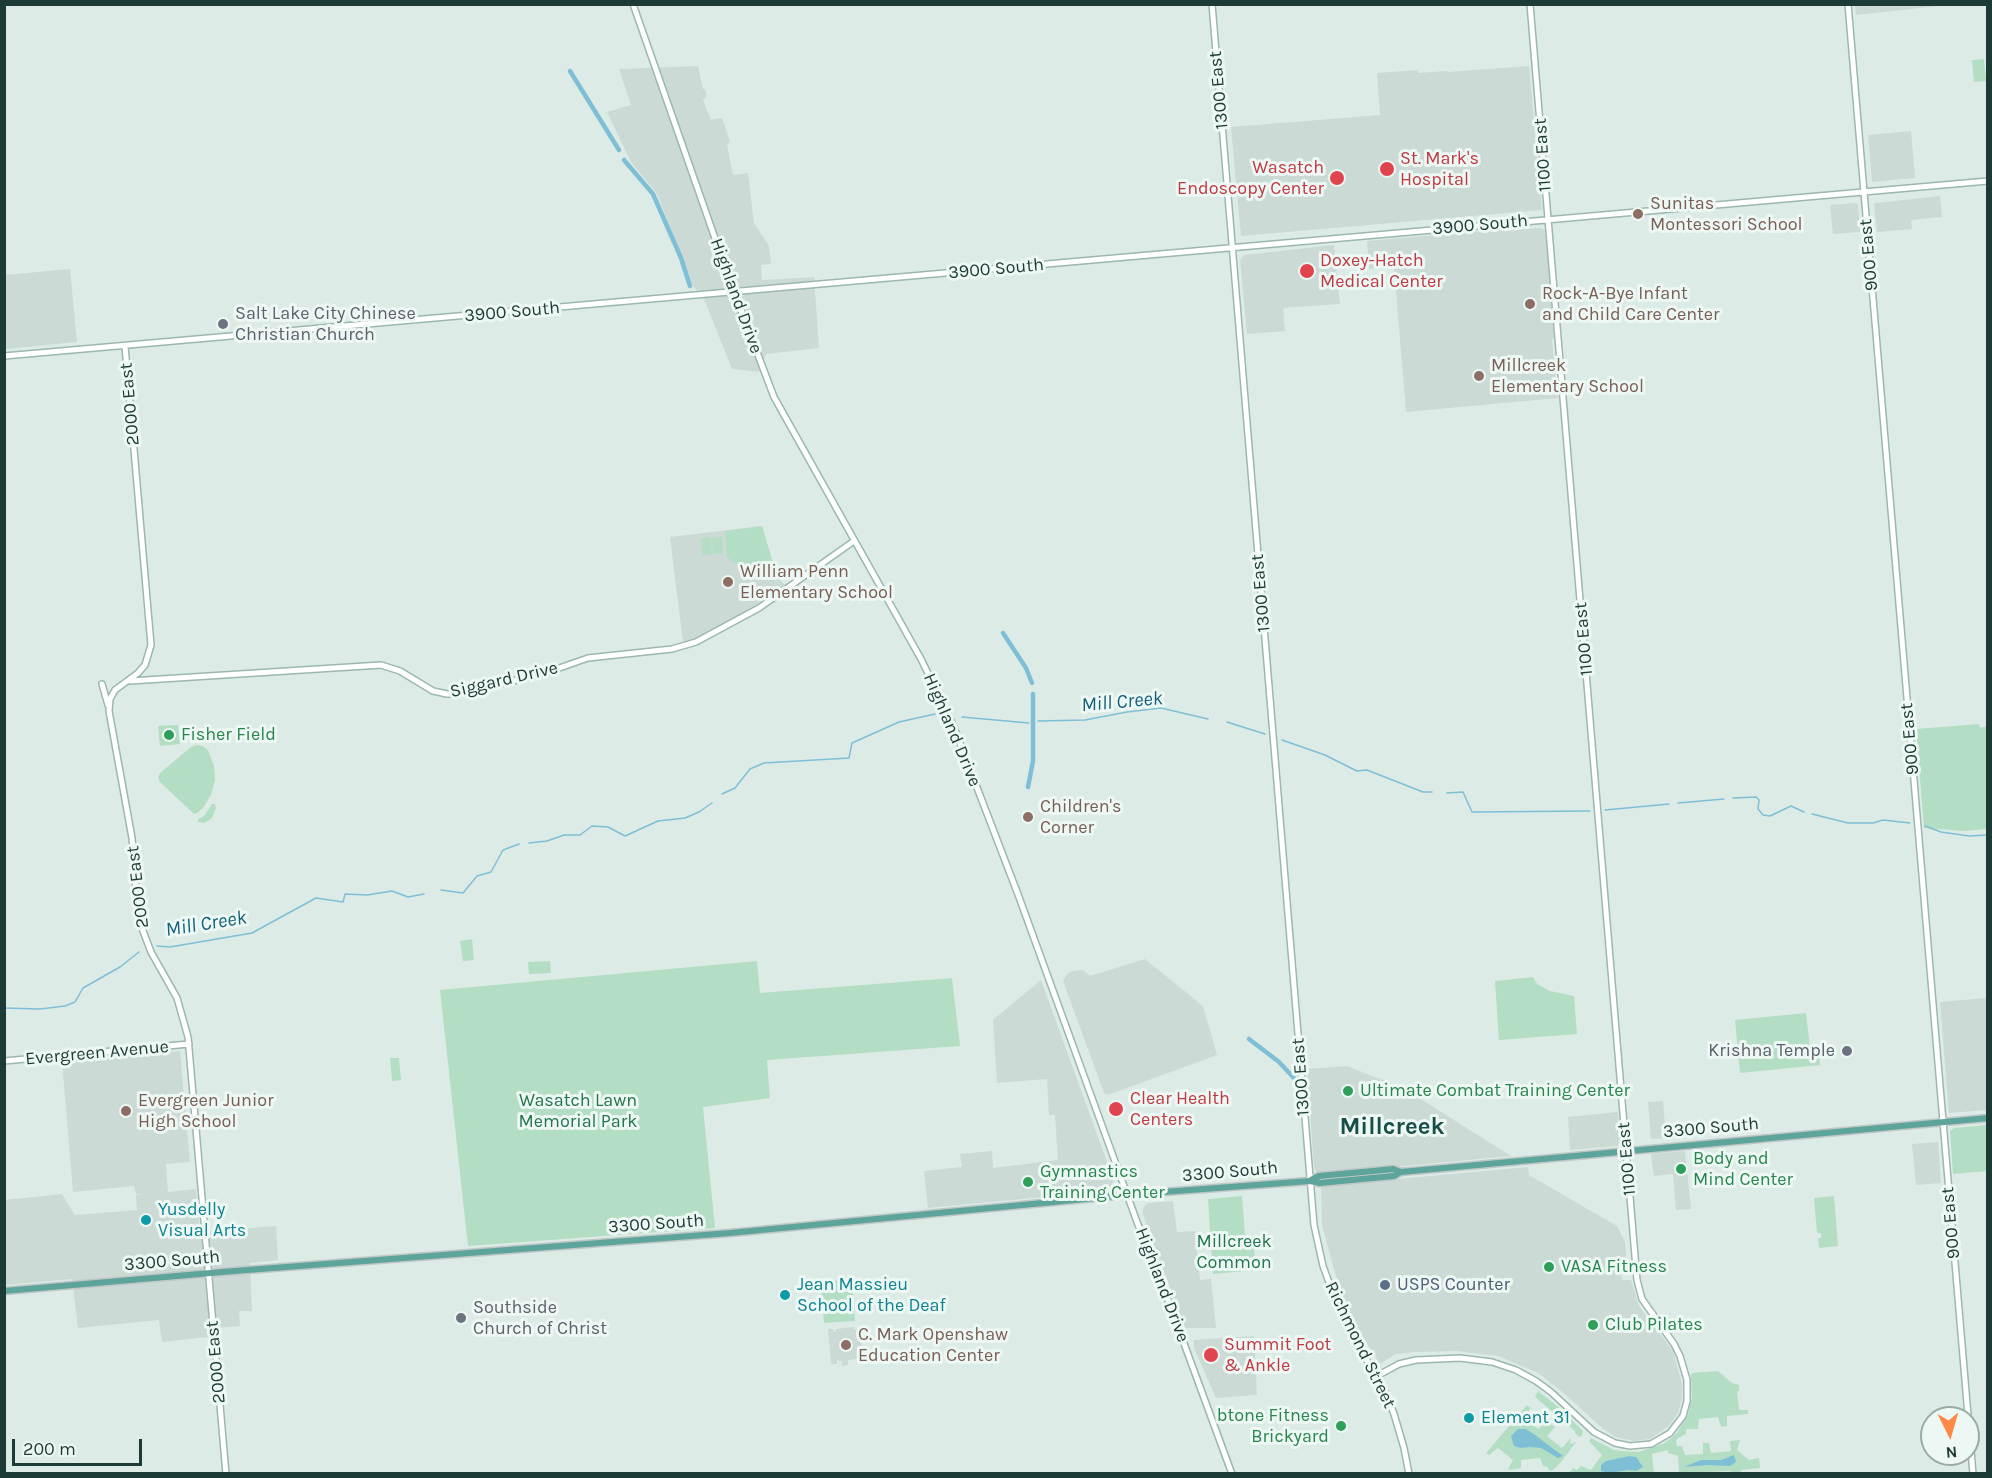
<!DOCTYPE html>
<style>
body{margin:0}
#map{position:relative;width:1992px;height:1478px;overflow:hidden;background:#ddebe6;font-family:Karla,sans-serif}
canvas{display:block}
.frame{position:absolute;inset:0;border:6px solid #1d3b36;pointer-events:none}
.north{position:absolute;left:1920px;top:1406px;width:60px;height:60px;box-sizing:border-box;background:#edf7f3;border:2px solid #9aaca7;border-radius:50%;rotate:175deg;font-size:16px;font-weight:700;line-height:24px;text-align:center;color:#1d3b36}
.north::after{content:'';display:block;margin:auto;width:21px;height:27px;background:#ff8847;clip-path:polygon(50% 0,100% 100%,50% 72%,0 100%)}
.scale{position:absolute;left:12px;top:1439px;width:130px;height:27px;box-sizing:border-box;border:3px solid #1d3b36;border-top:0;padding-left:8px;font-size:18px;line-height:21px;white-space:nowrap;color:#1d3b36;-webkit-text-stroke:4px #edf7f3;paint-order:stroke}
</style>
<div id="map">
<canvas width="1992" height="1478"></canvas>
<div class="frame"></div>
<div class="north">N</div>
<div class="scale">200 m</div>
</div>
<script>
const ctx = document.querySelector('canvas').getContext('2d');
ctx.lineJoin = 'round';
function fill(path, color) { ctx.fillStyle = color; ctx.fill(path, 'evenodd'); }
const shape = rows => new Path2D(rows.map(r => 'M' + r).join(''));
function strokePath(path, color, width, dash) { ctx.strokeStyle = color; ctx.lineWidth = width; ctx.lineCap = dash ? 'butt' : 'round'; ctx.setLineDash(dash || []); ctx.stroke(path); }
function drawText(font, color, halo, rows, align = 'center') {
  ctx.font = font + ' Karla,sans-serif'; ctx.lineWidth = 6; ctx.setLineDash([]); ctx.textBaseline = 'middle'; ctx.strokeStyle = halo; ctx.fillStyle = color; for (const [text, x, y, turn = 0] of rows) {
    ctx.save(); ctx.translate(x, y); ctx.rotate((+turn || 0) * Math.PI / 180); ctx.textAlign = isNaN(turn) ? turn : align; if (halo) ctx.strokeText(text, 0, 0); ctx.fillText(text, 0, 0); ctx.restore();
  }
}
const built = shape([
 [1947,5,1856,15,1855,5,1947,4],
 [698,66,703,89,705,89,707,96,703,100,711,120,722,118,723,120,730,142,727,145,733,175,748,173,754,223,769,246,771,264,761,265,762,280,814,277,819,348,766,354,759,372,732,369,704,299,693,286,657,194,631,162,607,112,631,105,619,69],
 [1529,66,1542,210,1241,236,1231,127,1380,115,1377,73,1418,70,1418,73,1447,71,1448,72],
 [1911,131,1915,178,1872,182,1868,135],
 [1940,196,1942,217,1911,220,1912,229,1877,232,1874,204,1876,203],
 [1856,203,1858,205,1860,232,1833,234,1830,205],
 [1541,228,1545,231,1546,238,1554,336,1552,341,1558,398,1406,412,1394,267,1369,269,1367,241,1470,232],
 [1334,245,1340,304,1283,308,1285,331,1247,334,1240,260,1244,255],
 [70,269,77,342,5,349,5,275],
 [762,526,777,577,786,586,723,625,701,636,683,642,670,537],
 [1145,959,1203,1006,1217,1055,1108,1095,1104,1093,1063,981,1067,974,1073,971,1083,970,1090,976],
 [1041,980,1114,1181,1107,1191,928,1208,924,1171,962,1167,960,1154,992,1151,993,1168,1058,1160,1055,1115,1049,1115,1047,1079,997,1083,993,1020],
 [1987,998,1987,1110,1949,1113,1940,1002],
 [180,1051,190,1162,166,1164,168,1192,196,1189,200,1232,276,1226,278,1260,250,1263,252,1311,239,1311,240,1326,216,1328,217,1336,162,1342,159,1320,78,1328,72,1279,5,1285,5,1200,62,1194,75,1215,137,1210,136,1195,145,1194,136,1194,134,1186,73,1192,62,1061],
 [1347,1066,1405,1089,1511,1156,1320,1174,1316,1172,1314,1167,1307,1069],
 [1663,1101,1666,1138,1651,1139,1648,1102],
 [1618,1112,1621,1142,1617,1146,1570,1150,1568,1117],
 [1938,1142,1941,1183,1916,1185,1912,1144],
 [1685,1151,1691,1209,1676,1210,1673,1174,1654,1176,1651,1154],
 [1528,1167,1529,1175,1617,1226,1625,1242,1628,1273,1621,1275,1623,1280,1631,1280,1639,1306,1673,1351,1682,1384,1682,1398,1678,1413,1670,1425,1650,1439,1634,1441,1616,1437,1602,1428,1566,1395,1538,1373,1498,1356,1457,1351,1415,1352,1396,1354,1380,1364,1349,1315,1333,1266,1322,1225,1321,1186],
 [1173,1201,1177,1232,1195,1231,1200,1280,1211,1279,1216,1328,1185,1328,1143,1215,1143,1208,1148,1203],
 [854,1327,854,1330,859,1329,861,1332,862,1358,848,1360,848,1365,842,1366,842,1361,839,1361,837,1359,837,1364,831,1364,828,1329,833,1329,834,1332,836,1331,836,1329],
 [1254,1336,1257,1395,1216,1398,1194,1348,1194,1340]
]);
const green = shape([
 [1984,59,1986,81,1974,82,1972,60],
 [762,526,777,577,771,578,770,576,752,577,727,557,725,531],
 [722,537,723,554,713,554,712,538],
 [701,538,711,538,712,554,702,555],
 [1979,724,1980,728,1987,726,1987,829,1963,831,1924,828,1916,729],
 [178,725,180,744,160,746,158,726],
 [197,745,203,746,208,750,214,766,215,780,211,795,203,808,197,813,194,814,160,782,158,778,160,773,191,747],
 [212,804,215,804,216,808,212,818,205,823,198,822,198,819,204,816],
 [472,939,474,960,463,961,460,941],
 [550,961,551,973,529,974,528,962],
 [757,961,760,993,952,978,960,1046,767,1060,770,1098,703,1107,715,1228,468,1246,440,990],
 [1533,977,1537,984,1550,991,1574,996,1577,1034,1499,1040,1495,981],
 [1806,1013,1810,1048,1818,1048,1820,1065,1740,1073,1735,1020],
 [390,1058,399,1058,401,1080,392,1081],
 [1987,1125,1987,1171,1953,1174,1950,1131,1954,1128],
 [1242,1196,1245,1236,1253,1236,1256,1270,1213,1274,1208,1199],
 [1834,1196,1838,1246,1819,1248,1818,1238,1821,1238,1821,1233,1817,1233,1814,1198],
 [852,1279,855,1321,824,1323,820,1282],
 [1718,1371,1732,1383,1739,1385,1739,1391,1737,1392,1739,1410,1748,1410,1748,1414,1727,1416,1727,1426,1721,1427,1718,1417,1699,1419,1698,1429,1686,1429,1686,1434,1678,1438,1676,1441,1677,1446,1682,1446,1685,1455,1703,1454,1703,1443,1709,1443,1711,1453,1731,1451,1730,1441,1740,1440,1737,1450,1749,1460,1759,1458,1760,1468,1741,1470,1741,1473,1732,1473,1730,1471,1679,1473,1678,1456,1668,1453,1668,1450,1652,1454,1654,1473,1576,1474,1570,1472,1573,1468,1577,1470,1581,1466,1591,1470,1602,1455,1589,1441,1591,1438,1614,1450,1622,1451,1639,1452,1665,1443,1677,1433,1688,1415,1692,1397,1691,1376,1692,1373],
 [1538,1391,1561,1409,1583,1431,1582,1436,1579,1437,1575,1433,1575,1431,1535,1397],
 [1527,1405,1531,1408,1524,1417,1538,1429,1547,1421,1555,1427,1547,1436,1562,1448,1571,1438,1570,1444,1576,1442,1562,1461,1553,1470,1549,1471,1548,1467,1543,1466,1540,1458,1521,1460,1521,1468,1510,1470,1508,1469,1513,1460,1498,1448,1489,1455,1486,1453]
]);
const water = shape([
 [1518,1429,1526,1429,1535,1435,1563,1456,1558,1458,1541,1448,1530,1447,1521,1448,1514,1446,1511,1436],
 [1734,1455,1736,1462,1730,1466,1707,1465,1684,1467,1701,1460,1721,1460],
 [1629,1456,1636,1457,1643,1467,1636,1471,1628,1470,1610,1473,1601,1471,1601,1465,1606,1461]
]);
const stream = shape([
 [962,717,1029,723],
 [1038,721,1085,720,1127,712,1161,708,1208,719],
 [1227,722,1265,734],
 [1282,740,1325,755,1357,771,1367,770,1423,792,1432,792],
 [1447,793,1463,792,1472,812,1590,811],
 [722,794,735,788,750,769,764,763,849,758,852,743,899,722,935,714],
 [1733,798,1756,797,1759,800,1758,809,1763,815,1770,816,1791,806,1804,812],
 [1678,803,1724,799],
 [1605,810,1669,804],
 [1812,814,1848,823,1873,823,1883,820,1910,823],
 [1925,826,1941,832,1969,836,1988,835],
 [529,843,547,841,564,835,580,835,592,826,608,827,625,836,658,821,685,818,699,812,712,803],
 [441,890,463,893,477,876,491,872,503,850,519,844],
 [157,946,170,947,252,933,316,898,343,902,345,894,367,895,392,891,408,897,424,894],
 [4,1008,40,1009,65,1006,75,1002,83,988,120,967,139,952]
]);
const canal = shape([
 [570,71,619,150],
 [624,160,653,194,681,258,690,286],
 [1003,633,1026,668,1032,683],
 [1028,787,1033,761,1033,694],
 [1249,1039,1279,1062,1294,1078]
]);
const secondary = shape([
 [633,4,731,284,774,397,921,659,953,725,1019,897,1137,1222,1164,1289,1232,1474],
 [1212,4,1314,1225,1323,1266,1335,1299,1346,1323,1386,1394,1394,1414,1404,1448,1409,1474],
 [1848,4,1973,1474],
 [125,346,151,645,145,665,138,673,115,690,110,699,109,711,132,838,137,903,140,923,151,952,177,998,188,1037,226,1474],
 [4,356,1988,181],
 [130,681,381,665,400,671,433,691,447,694,457,694,542,674,588,658,672,649,696,642,759,608,854,541],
 [102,684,108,705],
 [4,1061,189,1044],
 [1377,1376,1399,1364,1416,1360,1460,1358,1492,1362,1516,1370,1536,1381,1551,1392,1594,1432,1615,1443,1630,1446,1651,1444,1670,1433,1683,1416,1687,1401,1687,1380,1680,1356,1674,1344,1642,1299,1637,1280,1530,4]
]);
const primary = shape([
 [1311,1180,1319,1176,1373,1171,1393,1169,1401,1172],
 [4,1291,234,1271,730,1233,1137,1194,1310,1181,1320,1183,1394,1176,1401,1172,1988,1118]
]);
const markers = [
 [1387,169,8,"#e0444e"],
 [1337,178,8,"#e0444e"],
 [1638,214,6,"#8d6e63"],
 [1307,271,8,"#e0444e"],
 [1530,304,6,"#8d6e63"],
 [223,324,6,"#6b7280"],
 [1479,376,6,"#8d6e63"],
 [728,582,6,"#8d6e63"],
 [169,735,6,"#2e9e5b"],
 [1028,817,6,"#8d6e63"],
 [1847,1051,6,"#6b7280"],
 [1348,1091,6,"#2e9e5b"],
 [1116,1109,8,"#e0444e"],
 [126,1111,6,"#8d6e63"],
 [1681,1169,6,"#2e9e5b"],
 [1028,1182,6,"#2e9e5b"],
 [146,1220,6,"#0f9aa8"],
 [1549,1267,6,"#2e9e5b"],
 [1385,1285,6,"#5c6f8a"],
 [785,1295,6,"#0f9aa8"],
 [461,1318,6,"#6b7280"],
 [1593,1325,6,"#2e9e5b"],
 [846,1345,6,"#8d6e63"],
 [1211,1355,8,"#e0444e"],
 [1469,1418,6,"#0f9aa8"],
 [1341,1426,6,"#2e9e5b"]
];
const streetNames = [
 ["1300 East",1219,90,-95],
 ["1100 East",1543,155,-94],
 ["3900 South",1480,225,-5],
 ["900 East",1869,255,-95],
 ["3900 South",996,269,-5],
 ["Highland Drive",736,296,70],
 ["3900 South",512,312,-5],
 ["2000 East",130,404,-95],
 ["1300 East",1261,593,-95],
 ["1100 East",1584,639,-95],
 ["Siggard Drive",504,680,-13],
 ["Highland Drive",952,730,67],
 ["900 East",1910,739,-95],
 ["2000 East",138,887,-97],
 ["Evergreen Avenue",97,1053,-5],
 ["1300 East",1301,1077,-94],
 ["3300 South",1711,1128,-5],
 ["1100 East",1627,1159,-95],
 ["3300 South",1230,1172,-5],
 ["900 East",1951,1223,-95],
 ["3300 South",656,1224,-4],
 ["3300 South",172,1261,-5],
 ["Highland Drive",1162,1285,69],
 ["Richmond Street",1360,1345,64],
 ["2000 East",216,1362,-95]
];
const healthNames = [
 ["St. Mark's",1400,159],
 ["Hospital",1400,180],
 ["Wasatch",1324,168,"right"],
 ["Endoscopy Center",1324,189,"right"],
 ["Doxey-Hatch",1320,261],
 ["Medical Center",1320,282],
 ["Clear Health",1130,1099],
 ["Centers",1130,1120],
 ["Summit Foot",1224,1345],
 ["& Ankle",1224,1366]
];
const educationNames = [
 ["Sunitas",1650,204],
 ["Montessori School",1650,225],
 ["Rock-A-Bye Infant",1542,294],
 ["and Child Care Center",1542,315],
 ["Millcreek",1491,366],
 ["Elementary School",1491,387],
 ["William Penn",740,572],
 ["Elementary School",740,593],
 ["Children's",1040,807],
 ["Corner",1040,828],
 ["Evergreen Junior",138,1101],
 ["High School",138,1122],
 ["C. Mark Openshaw",858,1335],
 ["Education Center",858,1356]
];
const worshipNames = [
 ["Salt Lake City Chinese",235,314],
 ["Christian Church",235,335],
 ["Krishna Temple",1835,1051,"right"],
 ["Southside",473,1308],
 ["Church of Christ",473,1329]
];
const leisureNames = [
 ["Fisher Field",181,735],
 ["Ultimate Combat Training Center",1360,1091],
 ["Body and",1693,1159],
 ["Mind Center",1693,1180],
 ["Gymnastics",1040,1172],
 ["Training Center",1040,1193],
 ["VASA Fitness",1561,1267],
 ["Club Pilates",1605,1325],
 ["btone Fitness",1329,1416,"right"],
 ["Brickyard",1329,1437,"right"]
];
const parkNames = [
 ["Wasatch Lawn",578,1101],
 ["Memorial Park",578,1122],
 ["Millcreek",1234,1242],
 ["Common",1234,1263]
];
const cultureNames = [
 ["Yusdelly",158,1210],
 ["Visual Arts",158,1231],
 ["Jean Massieu",797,1285],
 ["School of the Deaf",797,1306],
 ["Element 31",1481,1418]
];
const serviceNames = [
 ["USPS Counter",1397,1285]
];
const waterNames = [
 ["Mill Creek",1122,702,-5],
 ["Mill Creek",206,924,-9]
];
const districtNames = [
 ["Millcreek",1392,1127]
];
fill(built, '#cbdad5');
fill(green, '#b3dec4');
fill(water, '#7fbfd6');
strokePath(stream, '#7fbfd6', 1.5);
strokePath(canal, '#7fbfd6', 4.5);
strokePath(secondary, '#9bb7b0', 8);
strokePath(primary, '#c0c8c7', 9);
strokePath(secondary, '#fff', 5);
strokePath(primary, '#5da49a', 6);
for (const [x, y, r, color] of markers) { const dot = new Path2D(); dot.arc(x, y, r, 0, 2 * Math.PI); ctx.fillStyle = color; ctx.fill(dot); strokePath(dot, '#edf7f3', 2); }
drawText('18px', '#1d3b36', '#edf7f3', streetNames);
drawText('18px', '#be3a42', '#edf7f3', healthNames, 'left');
drawText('18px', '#785e54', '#edf7f3', educationNames, 'left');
drawText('18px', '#5b616d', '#edf7f3', worshipNames, 'left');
drawText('18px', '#27864d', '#edf7f3', leisureNames, 'left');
drawText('18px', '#24754d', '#edf7f3', parkNames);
drawText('18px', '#0d838f', '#edf7f3', cultureNames, 'left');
drawText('18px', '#4e5e75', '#edf7f3', serviceNames, 'left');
drawText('italic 20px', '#135e7b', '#edf7f3', waterNames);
drawText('bold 24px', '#184e47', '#edf7f3', districtNames);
</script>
